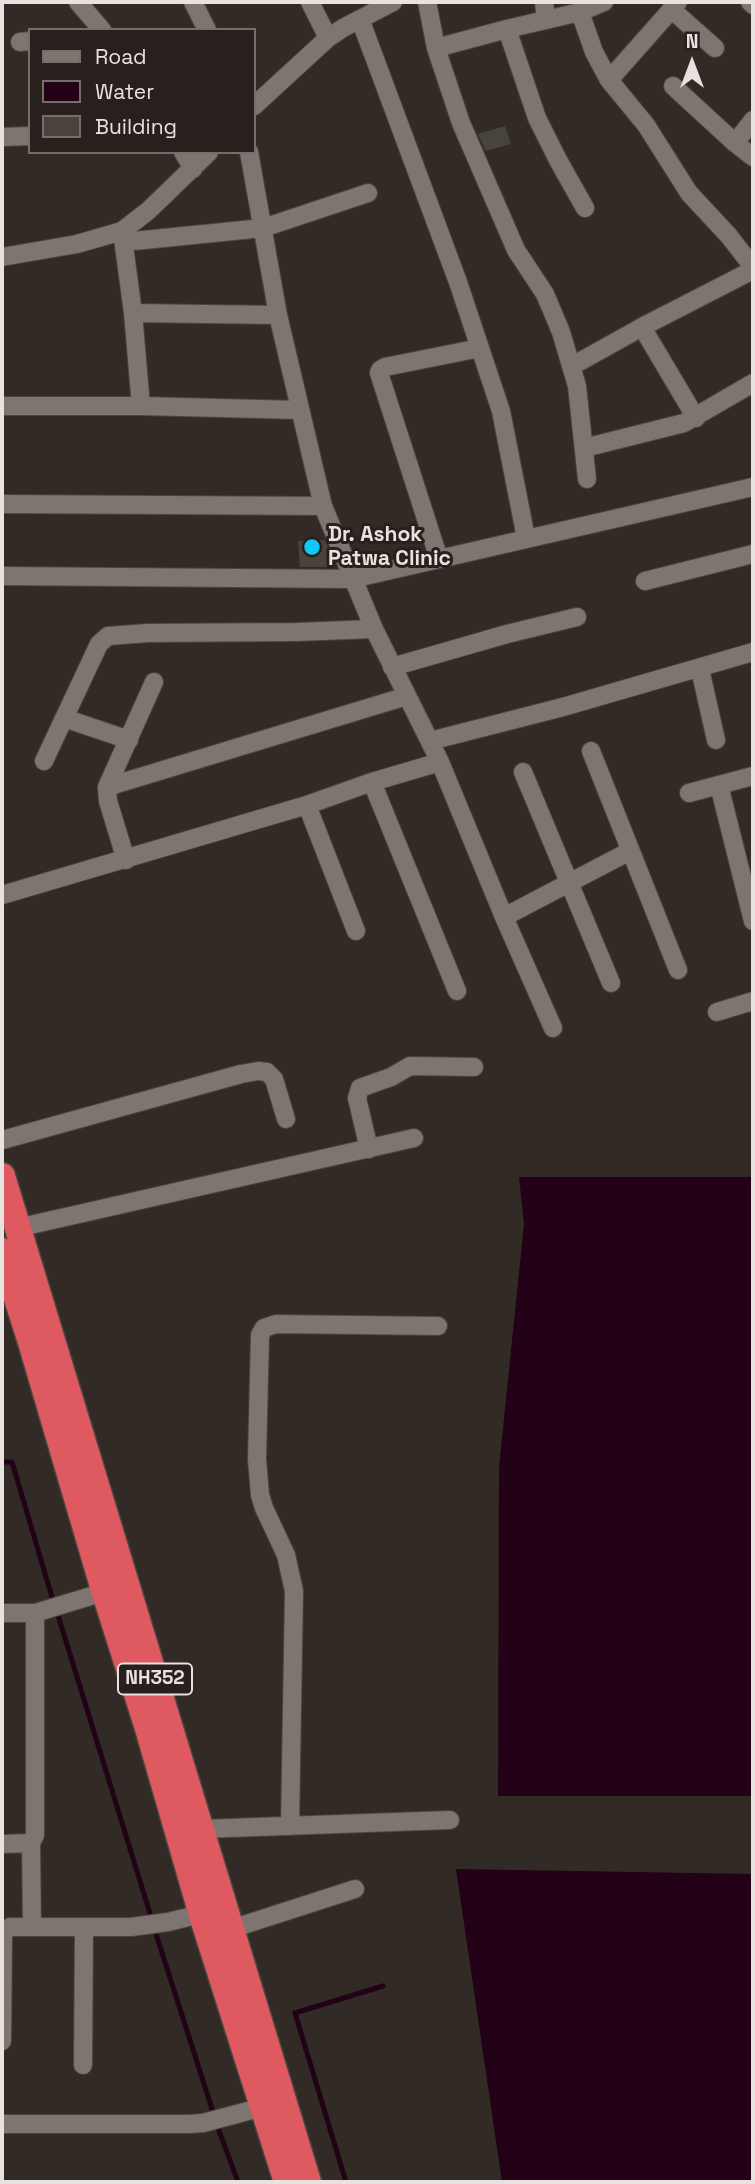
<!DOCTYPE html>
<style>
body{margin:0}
#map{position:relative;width:755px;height:2184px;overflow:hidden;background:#322a25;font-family:"Space Grotesk",sans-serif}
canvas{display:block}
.frame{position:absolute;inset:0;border:4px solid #e8e3e0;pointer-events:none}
.legend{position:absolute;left:28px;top:28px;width:228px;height:126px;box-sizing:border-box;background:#28201c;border:2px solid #756e6a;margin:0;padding:9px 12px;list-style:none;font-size:21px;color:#e8e3e0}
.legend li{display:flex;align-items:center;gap:14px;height:35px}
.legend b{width:35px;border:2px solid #756e6a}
.north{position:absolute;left:657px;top:28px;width:70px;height:70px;-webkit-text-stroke:5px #28201c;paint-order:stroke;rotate:0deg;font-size:19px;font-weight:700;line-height:28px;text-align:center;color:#e8e3e0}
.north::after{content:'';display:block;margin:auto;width:24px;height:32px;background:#e8e3e0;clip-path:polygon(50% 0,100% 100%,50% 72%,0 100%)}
</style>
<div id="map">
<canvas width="755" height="2184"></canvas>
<div class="frame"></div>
<ul class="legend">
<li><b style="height:9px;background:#7e7570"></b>Road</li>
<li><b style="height:19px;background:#230116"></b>Water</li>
<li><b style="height:19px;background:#48443c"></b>Building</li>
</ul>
<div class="north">N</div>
</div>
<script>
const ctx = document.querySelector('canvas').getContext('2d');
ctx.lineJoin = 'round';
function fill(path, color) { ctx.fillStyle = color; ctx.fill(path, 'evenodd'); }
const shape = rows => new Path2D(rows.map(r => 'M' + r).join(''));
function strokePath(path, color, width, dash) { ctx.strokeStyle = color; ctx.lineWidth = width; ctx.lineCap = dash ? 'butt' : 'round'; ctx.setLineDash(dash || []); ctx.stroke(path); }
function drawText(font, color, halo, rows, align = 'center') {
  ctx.font = font + ' "Space Grotesk",sans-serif'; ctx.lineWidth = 6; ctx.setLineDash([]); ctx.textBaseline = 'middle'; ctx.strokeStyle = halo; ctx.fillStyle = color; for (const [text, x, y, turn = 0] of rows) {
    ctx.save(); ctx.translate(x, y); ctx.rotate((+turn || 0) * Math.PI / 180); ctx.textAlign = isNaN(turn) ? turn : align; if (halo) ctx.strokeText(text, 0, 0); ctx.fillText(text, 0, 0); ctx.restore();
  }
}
const water = shape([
 [519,1177,753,1177,753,1796,498,1796,499,1467,524,1224],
 [456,1869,753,1874,753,2182,502,2182]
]);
const stream = shape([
 [2,1462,12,1462,52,1597],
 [57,1612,152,1920],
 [156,1934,214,2115],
 [218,2128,238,2182],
 [346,2182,295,2013,383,1986]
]);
const building = shape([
 [505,126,511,144,486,151,478,134],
 [325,540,331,555,331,567,300,567,298,541]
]);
const minor = shape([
 [78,2,102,30],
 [193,2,207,30],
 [310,2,328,38],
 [427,2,436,48,461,123,516,250,545,294,561,332,577,386,587,479],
 [544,2,546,20],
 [750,2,753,5],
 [671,9,715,48],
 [580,12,594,52,609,80,646,125,689,193,729,236,753,267],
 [360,19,458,282,501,411,526,538],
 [507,29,537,118,558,160,585,208],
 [20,42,30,41],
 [436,48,507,29,580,12,604,2],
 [609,80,678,2],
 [673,86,735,143,753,157],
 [254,106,328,38,343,28,393,2],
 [2,137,30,136],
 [735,143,753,120],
 [183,152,193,169],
 [249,152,278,315,323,506,374,629,440,762,504,917,553,1028],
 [122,231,133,313,141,406],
 [124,242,263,228,368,193],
 [2,257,77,244,122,231,148,211,209,152],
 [133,313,278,315],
 [642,327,696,418],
 [572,366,642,327,753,270],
 [2,406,141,406,299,410],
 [584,448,684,423,753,383],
 [2,504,323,506],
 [439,559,379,373,380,370,385,367,480,348],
 [2,576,352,579,753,487],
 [645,581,753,554],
 [392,667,507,634,577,617],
 [700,669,716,740],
 [64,718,129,740],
 [430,741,563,707,753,652],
 [591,751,678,970],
 [44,761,99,644,108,636,148,633,296,632,374,629],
 [523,772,611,983],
 [372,782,457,991],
 [719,785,753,921],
 [107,787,407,696],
 [689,793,753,776],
 [307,805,356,931],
 [126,860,108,801,107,787,154,682],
 [2,895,307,805,372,782,440,762],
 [504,917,630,851],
 [717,1012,753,1001],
 [2,1140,241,1074,258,1071,267,1072,274,1079,286,1119],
 [369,1149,357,1098,360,1088,391,1077,410,1066,474,1067],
 [17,1228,414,1138],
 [2,1613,35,1613,114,1589],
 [290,1826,294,1591,286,1555,264,1508,260,1495,257,1459,260,1335,264,1328,276,1324,438,1326],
 [201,1829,450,1820],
 [31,1843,32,1927],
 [2,1844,31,1843,35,1835,35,1613],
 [231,1929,355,1889],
 [2,2041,3,1937,5,1930,10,1927,131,1927,168,1922,213,1911],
 [83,2065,84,1927],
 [2,2124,189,2124,203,2123,263,2107]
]);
const highway = shape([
 [2,1176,308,2182],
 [2,1251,31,1342,105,1593,147,1725,202,1915,287,2182]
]);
const markers = [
 [312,547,9,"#0ecafa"]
];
const shields = [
 [155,1679,74]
];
const shieldNames = [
 ["NH352",155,1679]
];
const poiNames = [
 ["Dr. Ashok",328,535],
 ["Patwa Clinic",328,559]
];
fill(water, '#230116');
strokePath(stream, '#230116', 5);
fill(building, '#48443c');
strokePath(minor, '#4b4540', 20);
strokePath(highway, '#4b4540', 29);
strokePath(minor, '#7e7570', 18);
strokePath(highway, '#df5960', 26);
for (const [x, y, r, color] of markers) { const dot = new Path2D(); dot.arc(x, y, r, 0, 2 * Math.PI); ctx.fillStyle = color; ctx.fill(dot); strokePath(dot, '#28201c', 2.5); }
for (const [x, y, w] of shields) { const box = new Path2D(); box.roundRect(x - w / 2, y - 15.5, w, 31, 5); ctx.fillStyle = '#28201c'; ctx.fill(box); strokePath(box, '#e8e3e0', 2); }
drawText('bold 19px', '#e8e3e0', null, shieldNames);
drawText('bold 21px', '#e8e3e0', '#28201c', poiNames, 'left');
</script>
